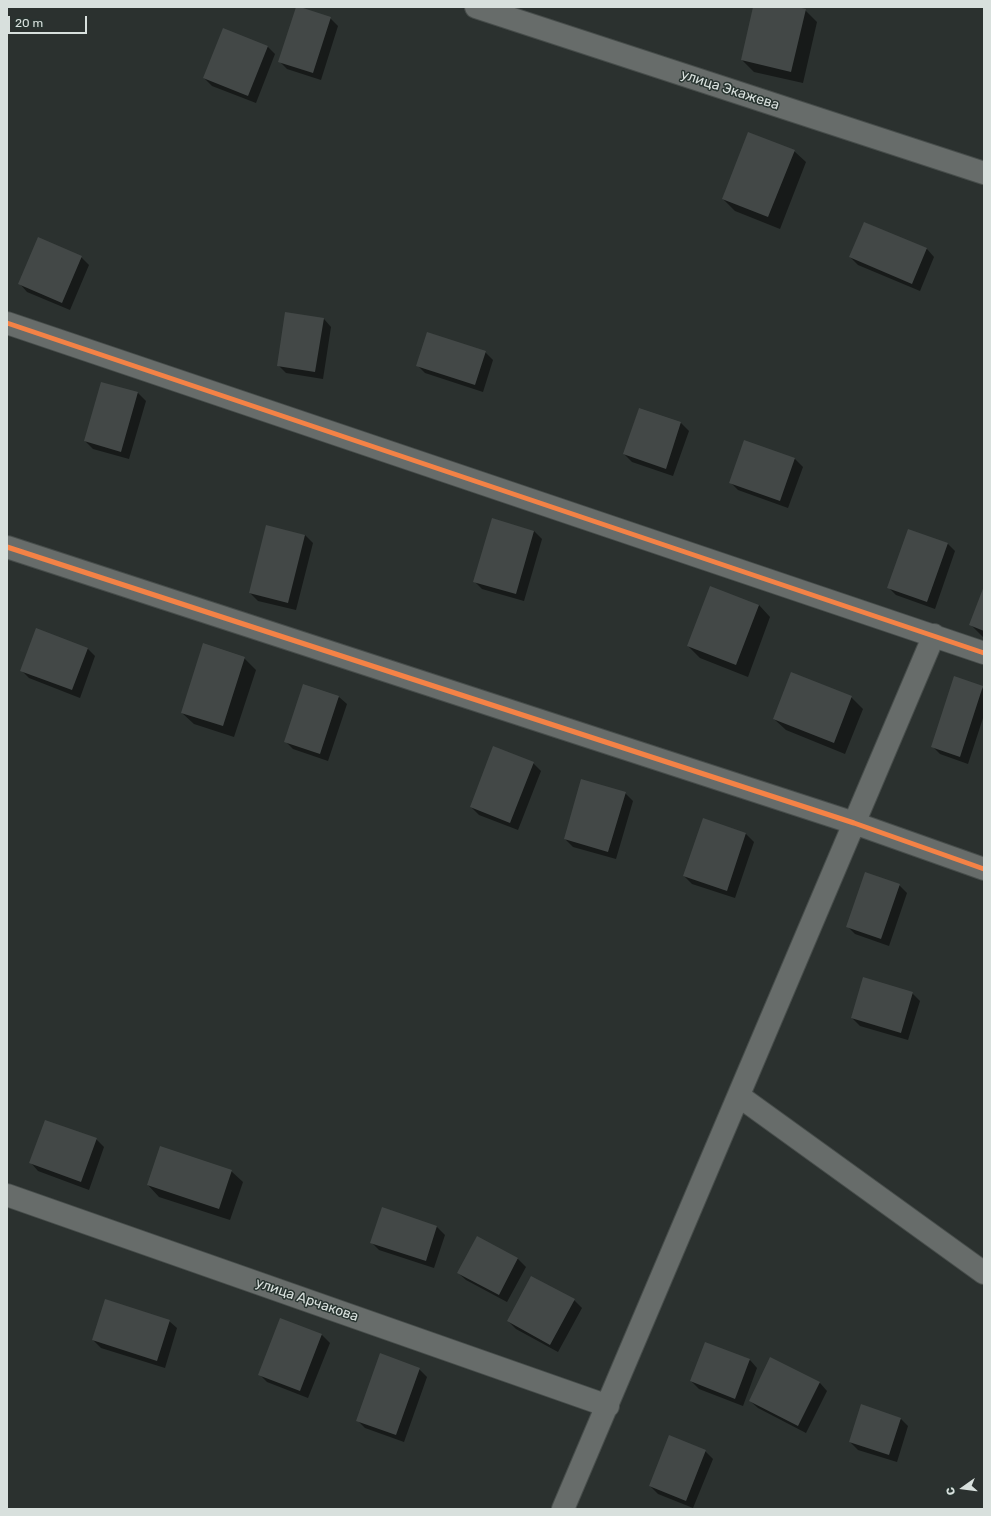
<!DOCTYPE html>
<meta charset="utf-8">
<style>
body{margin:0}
#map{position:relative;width:991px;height:1516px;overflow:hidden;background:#2b312f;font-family:Rubik,sans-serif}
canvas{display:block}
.frame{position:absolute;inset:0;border:8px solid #d8e0dd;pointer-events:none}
.north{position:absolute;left:943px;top:1468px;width:40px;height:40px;-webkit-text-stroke:3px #283430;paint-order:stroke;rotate:256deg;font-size:11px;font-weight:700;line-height:16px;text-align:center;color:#d8e0dd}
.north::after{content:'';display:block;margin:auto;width:14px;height:18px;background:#d8e0dd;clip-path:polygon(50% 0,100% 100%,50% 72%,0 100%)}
.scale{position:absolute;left:8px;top:16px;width:79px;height:18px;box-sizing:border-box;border:2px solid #d8e0dd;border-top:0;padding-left:5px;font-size:12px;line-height:14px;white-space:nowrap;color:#d8e0dd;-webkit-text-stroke:3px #283430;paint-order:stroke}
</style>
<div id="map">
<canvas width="991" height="1516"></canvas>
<div class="frame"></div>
<div class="north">С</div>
<div class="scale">20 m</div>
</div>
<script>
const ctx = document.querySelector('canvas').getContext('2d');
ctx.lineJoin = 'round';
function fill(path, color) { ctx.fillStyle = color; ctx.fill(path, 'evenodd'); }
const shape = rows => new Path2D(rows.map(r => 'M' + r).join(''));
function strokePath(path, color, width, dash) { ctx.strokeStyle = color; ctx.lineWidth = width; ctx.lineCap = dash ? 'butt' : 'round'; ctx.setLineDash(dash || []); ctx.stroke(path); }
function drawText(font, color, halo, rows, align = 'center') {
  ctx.font = font + ' Rubik,sans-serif'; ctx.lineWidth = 3; ctx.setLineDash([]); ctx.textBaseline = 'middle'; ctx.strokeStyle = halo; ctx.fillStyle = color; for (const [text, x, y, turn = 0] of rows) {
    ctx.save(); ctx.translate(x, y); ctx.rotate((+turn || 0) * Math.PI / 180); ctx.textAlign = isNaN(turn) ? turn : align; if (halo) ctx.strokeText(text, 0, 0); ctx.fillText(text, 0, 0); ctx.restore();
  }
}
const shadow = shape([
 [754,7,793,7,805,10,817,22,803,83,754,72,742,60],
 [330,18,338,26,321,80,287,69,279,61],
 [267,46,275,54,256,103,212,86,204,78],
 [794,151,806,162,780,229,735,211,723,199],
 [865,223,927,249,934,257,920,291,858,265,850,257],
 [81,257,89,265,70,310,27,292,20,284],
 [324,319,331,327,323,379,286,373,278,365],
 [485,352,493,360,483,392,425,373,417,365],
 [102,383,138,393,146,401,129,459,93,449,85,441],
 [639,409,681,423,689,431,673,476,632,462,624,454],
 [744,442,795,459,803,467,788,508,738,490,730,482],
 [534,531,542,539,524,601,482,589,474,581],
 [305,535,313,543,296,610,258,601,250,593],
 [947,543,955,551,935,609,896,595,889,588],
 [984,589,984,638,971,625],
 [759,605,770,617,748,677,700,658,688,646],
 [87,648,95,656,80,698,29,678,21,670],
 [244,658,256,670,234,737,194,724,182,713],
 [955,678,984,689,984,715,968,764,940,754,932,746],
 [339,697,347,704,328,761,293,749,285,741],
 [851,697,863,709,845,754,786,730,774,719],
 [533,763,541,771,518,830,479,815,471,807],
 [625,793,633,801,616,859,573,847,565,839],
 [703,820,746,834,754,842,735,898,692,884,684,876],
 [899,885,907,893,889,946,855,934,847,926],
 [912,993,920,1001,908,1040,860,1026,852,1018],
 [96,1139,104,1147,89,1190,38,1171,31,1163],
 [231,1171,243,1182,230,1220,159,1197,148,1185],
 [382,1209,437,1227,445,1235,434,1268,379,1250,371,1242],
 [477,1237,518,1259,526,1267,507,1302,466,1280,458,1273],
 [574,1300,582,1308,558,1352,516,1329,508,1321],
 [281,1319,322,1335,330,1343,308,1398,267,1382,259,1374],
 [169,1321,177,1328,165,1368,101,1348,93,1340],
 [771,1359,820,1383,827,1391,806,1433,758,1408,750,1401],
 [750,1360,757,1368,743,1406,699,1389,691,1381],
 [419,1369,427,1377,404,1442,365,1428,357,1420],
 [901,1419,908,1426,897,1462,858,1450,850,1442],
 [705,1451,713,1459,693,1508,658,1494,650,1486]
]);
const building = shape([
 [296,7,300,7,331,17,313,73,278,62],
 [753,7,797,7,806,9,791,72,741,60],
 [223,28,268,46,248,96,203,78],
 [748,132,795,150,768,217,722,199],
 [864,222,927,248,912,284,849,257],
 [38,237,82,256,62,303,18,284],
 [285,312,324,318,315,372,277,366],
 [427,332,486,351,475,385,416,366],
 [101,382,138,392,121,452,84,441],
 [639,408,681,422,666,469,623,454],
 [744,440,795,458,780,501,729,483],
 [492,518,534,531,516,594,473,582],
 [266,525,305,535,288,603,249,593],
 [908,529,948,543,927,602,887,588],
 [710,586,759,605,736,665,687,646],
 [984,586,984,631,969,625],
 [36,628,88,648,72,690,20,671],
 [203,643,245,657,223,726,181,713],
 [791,672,852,696,834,743,773,719],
 [954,676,983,686,960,757,931,747],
 [303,684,339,696,320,754,284,742],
 [493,746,534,762,510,823,470,807],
 [581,779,626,792,608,852,564,839],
 [703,818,746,833,727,891,683,876],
 [865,872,900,884,881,939,846,927],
 [863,977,913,992,901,1033,851,1018],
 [45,1120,97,1138,81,1182,29,1163],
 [160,1146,232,1170,219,1209,147,1185],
 [382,1207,437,1226,426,1261,370,1243],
 [477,1236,518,1258,499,1295,457,1273],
 [531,1276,575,1299,550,1345,507,1321],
 [105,1299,170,1320,157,1361,92,1340],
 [280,1318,322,1334,300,1391,258,1375],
 [705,1342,750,1359,735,1399,690,1381],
 [380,1353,420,1368,396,1435,356,1421],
 [770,1357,820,1382,798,1426,749,1401],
 [861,1404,901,1418,889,1455,849,1442],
 [669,1435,706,1450,686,1501,649,1486]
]);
const street = shape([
 [476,7,984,173],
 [7,323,984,653],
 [7,547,854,823,984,869],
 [739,1096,984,1273],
 [7,1195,608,1406],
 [563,1509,934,635]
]);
const cycleway = shape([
 [7,323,984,653],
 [7,547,854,823,984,869]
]);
const streetNames = [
 ["улица Экажева",730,90,18],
 ["улица Арчакова",307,1300,19]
];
fill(shadow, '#0007');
fill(building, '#434847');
strokePath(street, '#474d4b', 24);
strokePath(street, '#676c6a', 22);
strokePath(cycleway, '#f48246', 5);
drawText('14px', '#d8e0dd', '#283430', streetNames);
</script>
